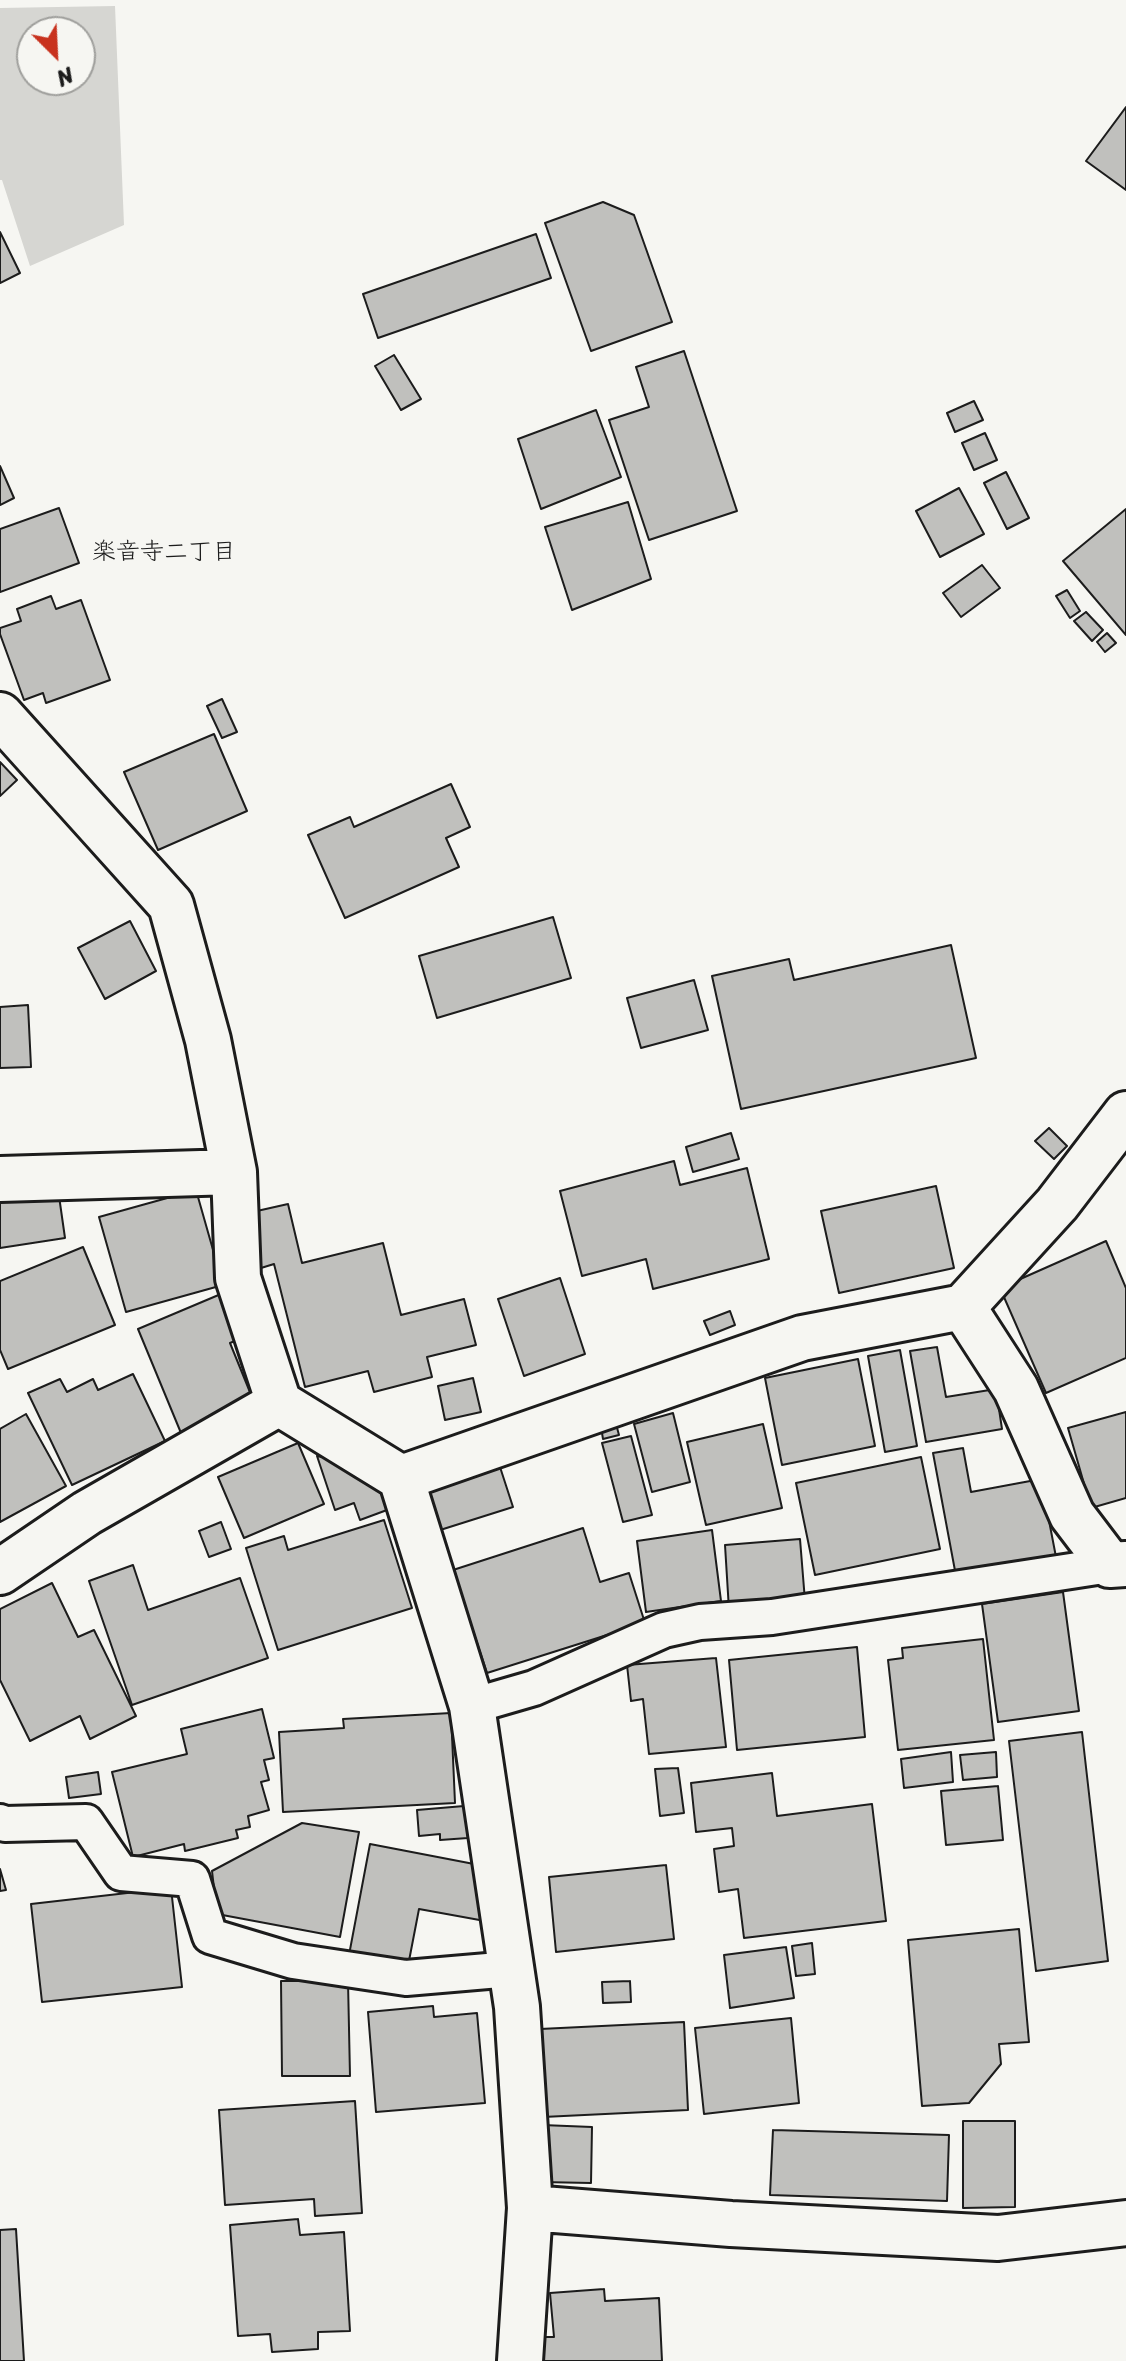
<!DOCTYPE html>
<meta charset="utf-8">
<style>
body{margin:0}
#map{position:relative;width:1126px;height:2361px;overflow:hidden;background:#f6f6f2;font-family:Sriracha,sans-serif}
canvas{display:block}
.north{position:absolute;left:16px;top:16px;width:80px;height:80px;box-sizing:border-box;background:#f6f6f2;border:2px solid #9f9f9c;border-radius:50%;rotate:156deg;font-size:22px;font-weight:700;line-height:32px;text-align:center;color:#1c1c1c}
.north::after{content:'';display:block;margin:auto;width:28px;height:36px;background:#c8321e;clip-path:polygon(50% 0,100% 100%,50% 72%,0 100%)}
</style>
<div id="map">
<canvas width="1126" height="2361"></canvas>
<div class="north">N</div>
</div>
<script>
const ctx = document.querySelector('canvas').getContext('2d');
ctx.lineJoin = 'round';
function fill(path, color) { ctx.fillStyle = color; ctx.fill(path, 'evenodd'); }
const shape = rows => new Path2D(rows.map(r => 'M' + r).join(''));
function strokePath(path, color, width, dash) { ctx.strokeStyle = color; ctx.lineWidth = width; ctx.lineCap = dash ? 'butt' : 'round'; ctx.setLineDash(dash || []); ctx.stroke(path); }
function drawText(font, color, halo, rows, align = 'center') {
  ctx.font = font + ' Sriracha,"Klee One",sans-serif'; ctx.lineWidth = 6; ctx.setLineDash([]); ctx.textBaseline = 'middle'; ctx.strokeStyle = halo; ctx.fillStyle = color; for (const [text, x, y, turn = 0] of rows) {
    ctx.save(); ctx.translate(x, y); ctx.rotate((+turn || 0) * Math.PI / 180); ctx.textAlign = isNaN(turn) ? turn : align; if (halo) ctx.strokeText(text, 0, 0); ctx.fillText(text, 0, 0); ctx.restore();
  }
}
const green = shape([
 [115,6,124,225,30,266,2,180,0,180,0,8],
 [32,32,80,32,80,80,32,80]
]);
const building = shape([
 [1126,107,1126,190,1086,161,1126,107],
 [603,202,634,215,672,322,591,351,545,223,603,202],
 [0,232,20,273,0,283,0,232],
 [536,234,551,278,378,338,363,294,536,234],
 [684,351,737,511,649,540,609,420,649,407,636,367,684,351],
 [394,355,421,399,401,410,375,366,394,355],
 [974,401,983,420,955,432,947,413,974,401],
 [596,410,621,477,541,509,518,439,596,410],
 [985,433,997,460,974,470,962,443,985,433],
 [0,466,14,498,0,505,0,466],
 [1006,472,1029,518,1007,529,984,483,1006,472],
 [959,488,984,534,940,557,916,511,959,488],
 [628,502,651,579,572,610,545,527,628,502],
 [59,508,79,563,0,592,0,529,59,508],
 [1126,509,1126,635,1063,561,1126,509],
 [982,565,1000,588,961,617,943,593,982,565],
 [1067,590,1080,611,1070,618,1056,596,1067,590],
 [51,596,56,609,81,600,110,680,46,703,43,693,24,700,0,634,0,628,21,621,17,609,51,596],
 [1086,612,1103,630,1092,641,1074,621,1086,612],
 [1107,633,1116,643,1105,652,1097,642,1107,633],
 [222,699,237,732,222,738,207,706,222,699],
 [214,734,247,811,158,850,124,772,214,734],
 [0,762,17,780,0,796,0,762],
 [451,784,470,827,446,838,459,867,345,918,308,835,350,817,354,827,451,784],
 [553,917,571,978,437,1018,419,956,553,917],
 [130,921,156,971,105,999,78,948,130,921],
 [951,945,976,1058,741,1109,712,976,789,959,794,980,951,945],
 [694,980,708,1030,641,1048,627,998,694,980],
 [28,1005,31,1067,0,1068,0,1007,28,1005],
 [1049,1128,1067,1146,1054,1159,1035,1141,1049,1128],
 [731,1133,739,1159,693,1172,686,1147,731,1133],
 [674,1161,680,1185,747,1168,769,1259,653,1289,646,1259,582,1276,560,1191,674,1161],
 [936,1186,954,1268,839,1293,821,1211,936,1186],
 [58,1189,65,1238,0,1248,0,1198,58,1189],
 [196,1190,223,1285,126,1312,99,1217,196,1190],
 [288,1204,302,1263,383,1243,401,1315,464,1299,476,1345,427,1357,432,1377,374,1392,368,1371,305,1387,274,1264,261,1268,248,1213,288,1204],
 [1106,1241,1126,1288,1126,1358,1046,1393,1000,1288,1106,1241],
 [83,1247,115,1325,8,1369,0,1350,0,1281,83,1247],
 [560,1278,585,1354,524,1376,498,1299,560,1278],
 [228,1291,247,1336,230,1343,254,1402,181,1433,138,1329,228,1291],
 [730,1311,735,1325,710,1335,704,1321,730,1311],
 [937,1347,946,1397,996,1389,1002,1429,926,1442,910,1351,937,1347],
 [900,1350,917,1446,885,1452,868,1356,900,1350],
 [858,1359,875,1446,782,1465,765,1378,858,1359],
 [133,1374,165,1441,72,1485,28,1393,60,1379,67,1392,93,1379,98,1390,133,1374],
 [473,1378,481,1412,445,1420,438,1386,473,1378],
 [1126,1412,1126,1498,1091,1508,1068,1428,1126,1412],
 [673,1413,690,1482,652,1492,634,1424,673,1413],
 [26,1414,66,1486,0,1522,0,1429,26,1414],
 [616,1424,619,1435,603,1439,601,1427,616,1424],
 [763,1424,782,1508,706,1525,687,1442,763,1424],
 [631,1436,652,1515,623,1522,602,1443,631,1436],
 [298,1443,324,1504,244,1538,218,1477,298,1443],
 [963,1448,971,1492,1041,1479,1056,1557,956,1576,933,1453,963,1448],
 [317,1456,357,1463,379,1487,387,1510,360,1520,354,1503,335,1510,317,1456],
 [921,1457,940,1549,815,1575,796,1483,921,1457],
 [500,1467,513,1507,437,1531,425,1491,500,1467],
 [384,1520,412,1608,278,1650,246,1548,284,1536,288,1550,384,1520],
 [221,1522,231,1549,209,1557,199,1531,221,1522],
 [583,1528,600,1582,629,1573,645,1623,487,1673,453,1570,583,1528],
 [712,1530,721,1601,646,1612,637,1541,712,1530],
 [800,1539,805,1601,729,1610,725,1545,800,1539],
 [133,1565,148,1610,240,1578,268,1658,132,1705,89,1581,133,1565],
 [52,1583,78,1637,94,1630,136,1716,90,1739,80,1716,30,1741,0,1680,0,1609,52,1583],
 [1063,1592,1079,1711,998,1722,982,1604,1063,1592],
 [983,1639,994,1740,898,1750,888,1660,903,1658,902,1648,983,1639],
 [857,1647,865,1737,737,1750,729,1660,857,1647],
 [716,1658,726,1747,649,1754,643,1699,631,1701,627,1665,716,1658],
 [262,1709,274,1758,264,1760,269,1780,261,1782,269,1810,248,1816,250,1827,236,1830,238,1838,185,1851,184,1844,133,1857,112,1772,187,1754,181,1729,262,1709],
 [451,1713,455,1803,283,1812,279,1732,344,1728,343,1719,451,1713],
 [1082,1732,1108,1961,1036,1971,1009,1741,1082,1732],
 [951,1752,953,1782,904,1788,901,1759,951,1752],
 [996,1752,997,1777,963,1780,960,1755,996,1752],
 [678,1768,684,1813,660,1816,655,1769,678,1768],
 [98,1772,101,1794,69,1798,66,1777,98,1772],
 [772,1773,777,1816,872,1804,886,1921,744,1938,738,1889,719,1892,714,1849,734,1846,732,1828,696,1832,691,1783,772,1773],
 [998,1786,1003,1840,946,1845,941,1791,998,1786],
 [464,1806,468,1838,440,1840,440,1834,419,1836,417,1810,464,1806],
 [302,1823,359,1832,340,1937,217,1914,212,1871,302,1823],
 [370,1844,474,1864,485,1921,419,1909,408,1966,349,1955,370,1844],
 [666,1865,674,1939,556,1952,549,1877,666,1865],
 [0,1869,6,1890,0,1891,0,1869],
 [171,1888,182,1987,42,2002,31,1904,171,1888],
 [1019,1929,1029,2042,999,2044,1001,2064,969,2103,922,2106,908,1940,1019,1929],
 [812,1943,815,1974,796,1976,792,1946,812,1943],
 [786,1947,794,1998,730,2008,724,1955,786,1947],
 [281,1981,348,1981,350,2076,282,2076,281,1981],
 [630,1981,631,2002,603,2003,602,1982,630,1981],
 [433,2006,434,2017,477,2013,485,2103,376,2112,368,2012,433,2006],
 [791,2018,799,2103,704,2114,695,2028,791,2018],
 [684,2022,688,2110,543,2117,540,2029,684,2022],
 [355,2101,362,2213,315,2216,314,2199,225,2205,219,2110,355,2101],
 [963,2121,1015,2121,1015,2207,963,2208,963,2121],
 [542,2125,592,2127,591,2183,540,2182,542,2125],
 [773,2130,949,2135,947,2201,770,2195,773,2130],
 [298,2219,300,2235,344,2232,350,2331,318,2332,318,2349,272,2352,270,2334,238,2336,230,2225,298,2219],
 [16,2229,24,2361,0,2361,0,2230,16,2229],
 [604,2289,605,2301,659,2298,662,2361,541,2361,540,2337,554,2337,550,2293,604,2289]
]);
const lane = shape([
 [472,1706,534,1688,664,1630,700,1622,772,1617,1110,1565],
 [0,1822,5,1824,86,1822,121,1873,192,1879,210,1936,293,1961,406,1978,511,1969]
]);
const street = shape([
 [0,715,171,905,208,1040,234,1172,238,1278,279,1403],
 [0,1179,234,1172],
 [963,1307,1016,1389,1072,1515,1110,1565,1126,1564],
 [401,1478,802,1338,963,1307,1057,1204,1126,1114],
 [0,1572,87,1513,279,1403,401,1478,472,1706,517,2007,530,2208,520,2361],
 [530,2208,731,2224,998,2238,1126,2223]
]);
const neighbourhoodNames = [
 ["楽音寺二丁目",164,553]
];
fill(green, '#d6d6d2');
fill(building, '#c0c0bd');
strokePath(building, '#1c1c1c', 2);
strokePath(lane, '#1c1c1c', 40);
strokePath(street, '#1c1c1c', 50);
strokePath(lane, '#f6f6f2', 34);
strokePath(street, '#f6f6f2', 44);
drawText('24px', '#1c1c1c', '#f6f6f2', neighbourhoodNames);
</script>
